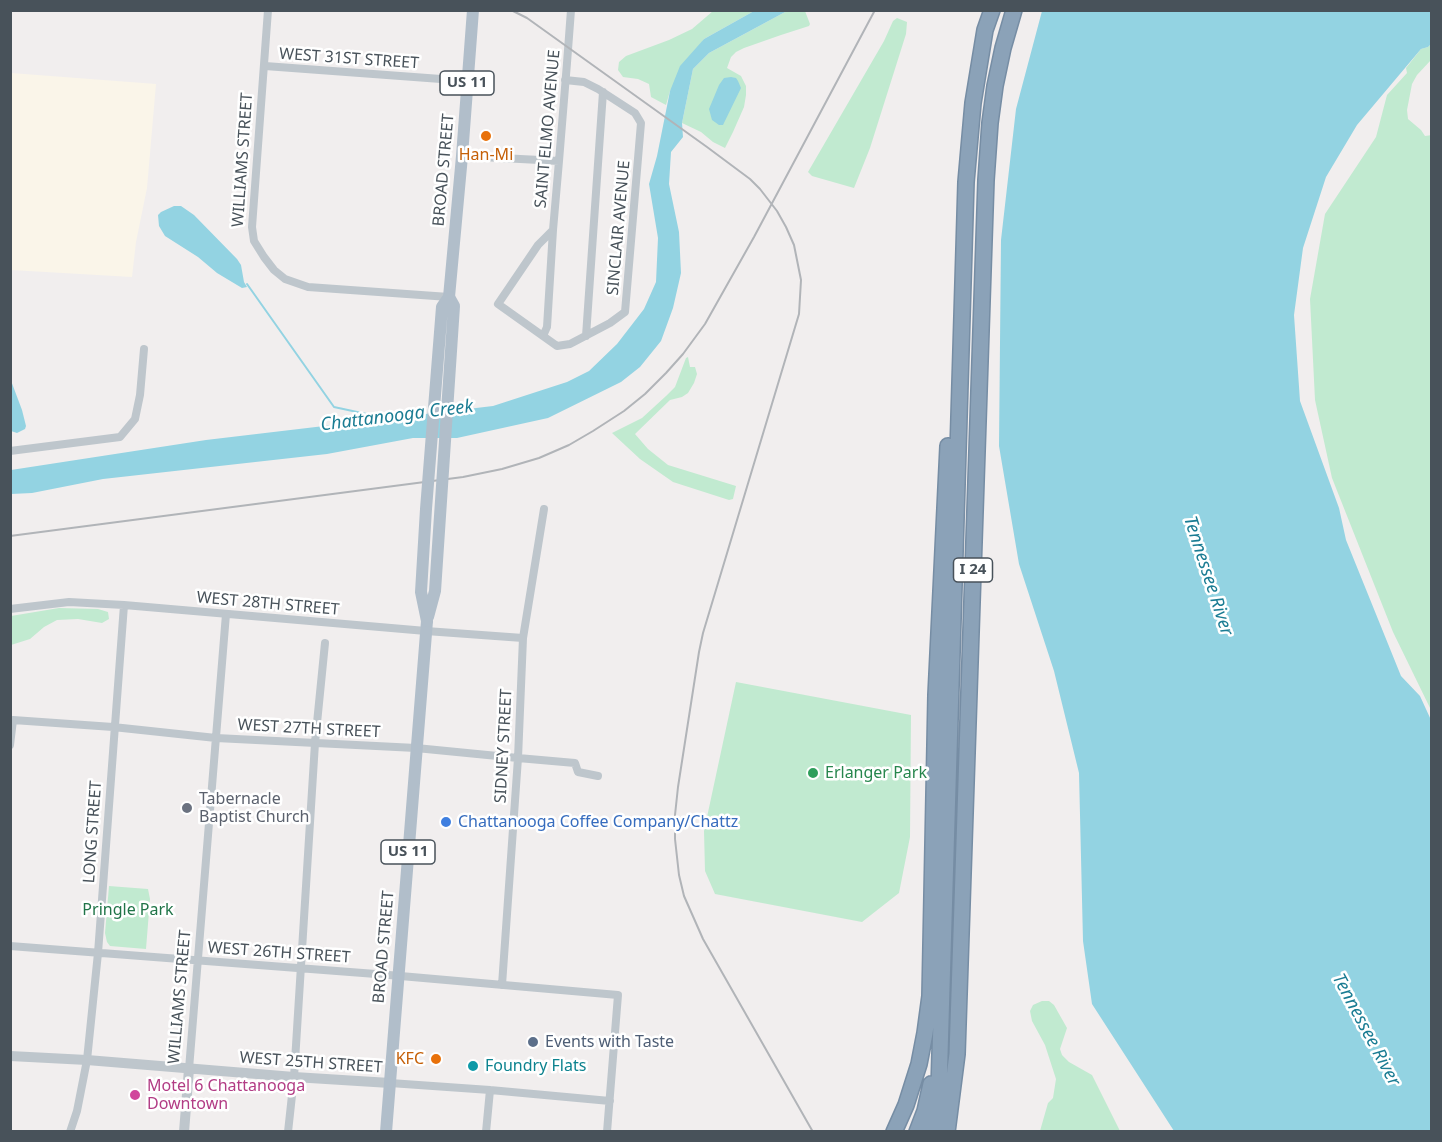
<!DOCTYPE html>
<style>
body{margin:0}
#map{position:relative;width:1442px;height:1142px;overflow:hidden;background:#f1eeee;font-family:"Noto Sans",sans-serif}
canvas{display:block}
.frame{position:absolute;inset:0;border:12px solid #48525a;pointer-events:none}
</style>
<div id="map">
<canvas width="1442" height="1142"></canvas>
<div class="frame"></div>
</div>
<script>
const ctx = document.querySelector('canvas').getContext('2d');
ctx.lineJoin = 'round';
function fill(path, color) { ctx.fillStyle = color; ctx.fill(path, 'evenodd'); }
const shape = rows => new Path2D(rows.map(r => 'M' + r).join(''));
function strokePath(path, color, width, dash) { ctx.strokeStyle = color; ctx.lineWidth = width; ctx.lineCap = dash ? 'butt' : 'round'; ctx.setLineDash(dash || []); ctx.stroke(path); }
function drawText(font, color, halo, rows, align = 'center') {
  ctx.font = font + ' "Noto Sans",sans-serif'; ctx.lineWidth = 5; ctx.setLineDash([]); ctx.textBaseline = 'middle'; ctx.strokeStyle = halo; ctx.fillStyle = color; for (const [text, x, y, turn = 0] of rows) {
    ctx.save(); ctx.translate(x, y); ctx.rotate((+turn || 0) * Math.PI / 180); ctx.textAlign = isNaN(turn) ? turn : align; if (halo) ctx.strokeText(text, 0, 0); ctx.fillText(text, 0, 0); ctx.restore();
  }
}
const commercial = shape([
 [11,73,156,84,147,188,136,242,132,277,11,270]
]);
const green = shape([
 [713,11,754,11,704,39,670,91,666,105,651,97,649,84,638,79,623,77,618,70,619,62,626,56,669,40,692,29],
 [787,11,805,11,810,24,809,26,781,35,744,48,736,52,731,57,727,68,741,76,746,86,746,95,744,107,733,132,725,148,713,142,701,132,682,123,693,69,709,53],
 [897,18,907,22,906,34,870,148,854,188,812,176,808,172,884,41,893,21],
 [1431,44,1431,60,1417,75,1412,84,1407,110,1408,119,1421,130,1425,136,1432,135,1431,710,1393,632,1332,478,1315,400,1310,299,1325,214,1376,137,1387,95,1407,73,1406,68,1421,49,1428,47],
 [688,357,690,367,695,367,697,374,694,383,688,393,682,397,670,400,635,434,648,449,668,465,736,486,733,499,729,500,673,482,640,459,612,433,642,418,666,396,675,387,686,358],
 [59,608,98,609,108,612,109,619,102,623,78,619,57,620,44,627,30,639,11,645,11,616],
 [736,682,911,715,910,837,899,893,862,922,715,894,705,871,704,831],
 [109,886,148,889,150,899,146,949,110,946,107,942,105,933],
 [1042,1001,1049,1001,1054,1005,1067,1028,1060,1049,1062,1055,1069,1062,1092,1075,1120,1131,1040,1131,1048,1103,1053,1098,1056,1079,1045,1045,1032,1021,1030,1011,1033,1005]
]);
const water = shape([
 [754,11,787,11,709,53,693,69,682,123,683,137,671,152,669,184,679,232,681,273,673,308,661,341,640,367,621,382,548,418,457,438,413,438,327,454,103,479,32,493,11,494,11,470,206,440,493,406,567,382,589,371,617,344,644,309,656,282,658,238,649,184,657,156,670,91,680,66,704,39],
 [1042,11,1431,11,1431,44,1428,47,1421,49,1357,125,1326,177,1303,248,1294,315,1300,401,1339,508,1346,540,1401,676,1420,696,1431,720,1431,1131,1174,1131,1092,1004,1083,941,1079,773,1054,671,1019,564,999,446,1001,240,1016,109],
 [731,77,736,78,738,81,741,88,723,125,719,125,712,120,709,109,719,85,724,78],
 [174,206,181,206,194,215,237,259,241,265,244,282,247,287,242,288,217,273,198,257,165,236,159,226,158,215,161,212],
 [10,378,22,410,26,426,25,429,17,433,11,431]
]);
const stream = shape([
 [247,284,334,407,385,418,386,421]
]);
const minor = shape([
 [268,10,252,227,254,241,264,257,274,270,285,279,308,287,449,297],
 [265,66,468,81],
 [565,80,584,82,598,89,635,113,641,123,625,312,610,323,570,344,557,346,498,304,538,245,553,230,559,161,567,63,571,10],
 [462,156,559,161],
 [543,336,547,327,553,230],
 [586,336,603,92],
 [10,451,120,437,135,419,140,395,144,349],
 [10,609,69,602,124,605,426,631,523,638],
 [10,745,13,720,113,727,216,738,416,748,518,758,575,763,578,772,598,776],
 [10,946,389,975,618,995,607,1132],
 [502,985,518,758,523,638,544,509],
 [189,1069,226,614],
 [390,1083,490,1090,610,1101],
 [70,1132,77,1111,87,1060,98,953,124,605],
 [288,1132,294,1077,315,743,325,643],
 [486,1132,490,1090]
]);
const tertiary = shape([
 [10,1056,87,1060,294,1077,390,1083],
 [184,1132,189,1069]
]);
const primary = shape([
 [449,297,462,156,473,10],
 [386,1132,427,621]
]);
const motorway = shape([
 [894,1132,906,1105,919,1064,925,1033,930,996,936,695,948,446],
 [917,1132,925,1111,931,1084],
 [933,1132,939,1088,966,182,973,103,985,30,992,10],
 [947,1132,957,1054,986,180,990,123,995,86,1003,48,1014,10]
]);
const rail = shape([
 [511,10,527,18,707,147,750,179,760,189,777,211,786,227,794,245,801,280,799,314,703,633,699,652,678,787,675,815,675,839,679,875,684,896,703,939,813,1132],
 [10,536,463,477,502,469,539,458,569,445,593,431,624,411,645,394,666,373,683,354,705,324,754,237,875,10]
]);
const primaryBridge = shape([
 [428,617,435,591,454,306,449,297],
 [427,621,421,592,426,509,442,307,449,297]
]);
const markers = [
 [486,136,6,"#e8710a"],
 [813,773,6,"#2e9e5b"],
 [187,808,6,"#6b7280"],
 [446,822,6,"#3f7fe0"],
 [533,1042,6,"#5c6f8a"],
 [436,1059,6,"#e8710a"],
 [473,1066,6,"#0f9aa8"],
 [135,1095,6,"#d1479c"]
];
const shields = [
 [467,83,54],
 [973,570,39],
 [408,852,54]
];
const shieldNames = [
 ["US 11",467,83],
 ["I 24",973,570],
 ["US 11",408,852]
];
const streetNames = [
 ["WEST 31ST STREET",349,59,4],
 ["SAINT ELMO AVENUE",548,129,-85],
 ["WILLIAMS STREET",243,160,-86],
 ["BROAD STREET",444,170,-85],
 ["SINCLAIR AVENUE",619,228,-85],
 ["WEST 28TH STREET",268,604,5],
 ["WEST 27TH STREET",309,729,3],
 ["SIDNEY STREET",504,746,-87],
 ["LONG STREET",93,832,-86],
 ["BROAD STREET",384,947,-85],
 ["WEST 26TH STREET",279,953,4],
 ["WILLIAMS STREET",180,997,-85],
 ["WEST 25TH STREET",311,1063,4]
];
const foodNames = [
 ["Han-Mi",486,155],
 ["KFC",424,1059,"right"]
];
const leisureNames = [
 ["Erlanger Park",825,773]
];
const worshipNames = [
 ["Tabernacle",199,799],
 ["Baptist Church",199,817]
];
const shopNames = [
 ["Chattanooga Coffee Company/Chattz",458,822]
];
const parkNames = [
 ["Pringle Park",128,910]
];
const serviceNames = [
 ["Events with Taste",545,1042]
];
const cultureNames = [
 ["Foundry Flats",485,1066]
];
const hotelNames = [
 ["Motel 6 Chattanooga",147,1086],
 ["Downtown",147,1104]
];
const waterNames = [
 ["Chattanooga Creek",397,416,-7],
 ["Tennessee River",1208,576,72],
 ["Tennessee River",1366,1030,62]
];
fill(commercial, '#faf5e9');
fill(green, '#c1ead0');
fill(water, '#93d3e2');
strokePath(stream, '#93d3e2', 2);
strokePath(motorway, '#768da4', 18);
strokePath(minor, '#bec6cc', 8);
strokePath(tertiary, '#bec6cc', 10);
strokePath(primary, '#b1beca', 12);
strokePath(motorway, '#8ba2b8', 15);
strokePath(rail, '#b1b4b8', 2);
strokePath(primaryBridge, '#b1beca', 12);
for (const [x, y, r, color] of markers) { const dot = new Path2D(); dot.arc(x, y, r, 0, 2 * Math.PI); ctx.fillStyle = color; ctx.fill(dot); strokePath(dot, '#fff', 2); }
for (const [x, y, w] of shields) { const box = new Path2D(); box.roundRect(x - w / 2, y - 12, w, 24, 4.5); ctx.fillStyle = '#fff'; ctx.fill(box); strokePath(box, '#48525a', 1.5); }
drawText('bold 15px', '#48525a', null, shieldNames);
drawText('16px', '#48525a', '#fff', streetNames);
drawText('16px', '#c56008', '#fff', foodNames);
drawText('16px', '#27864d', '#fff', leisureNames, 'left');
drawText('16px', '#5b616d', '#fff', worshipNames, 'left');
drawText('16px', '#366cbe', '#fff', shopNames, 'left');
drawText('16px', '#207448', '#fff', parkNames);
drawText('16px', '#4e5e75', '#fff', serviceNames, 'left');
drawText('16px', '#0d838f', '#fff', cultureNames, 'left');
drawText('16px', '#b23c85', '#fff', hotelNames, 'left');
drawText('italic 18px', '#1a7c93', '#fff', waterNames);
</script>
